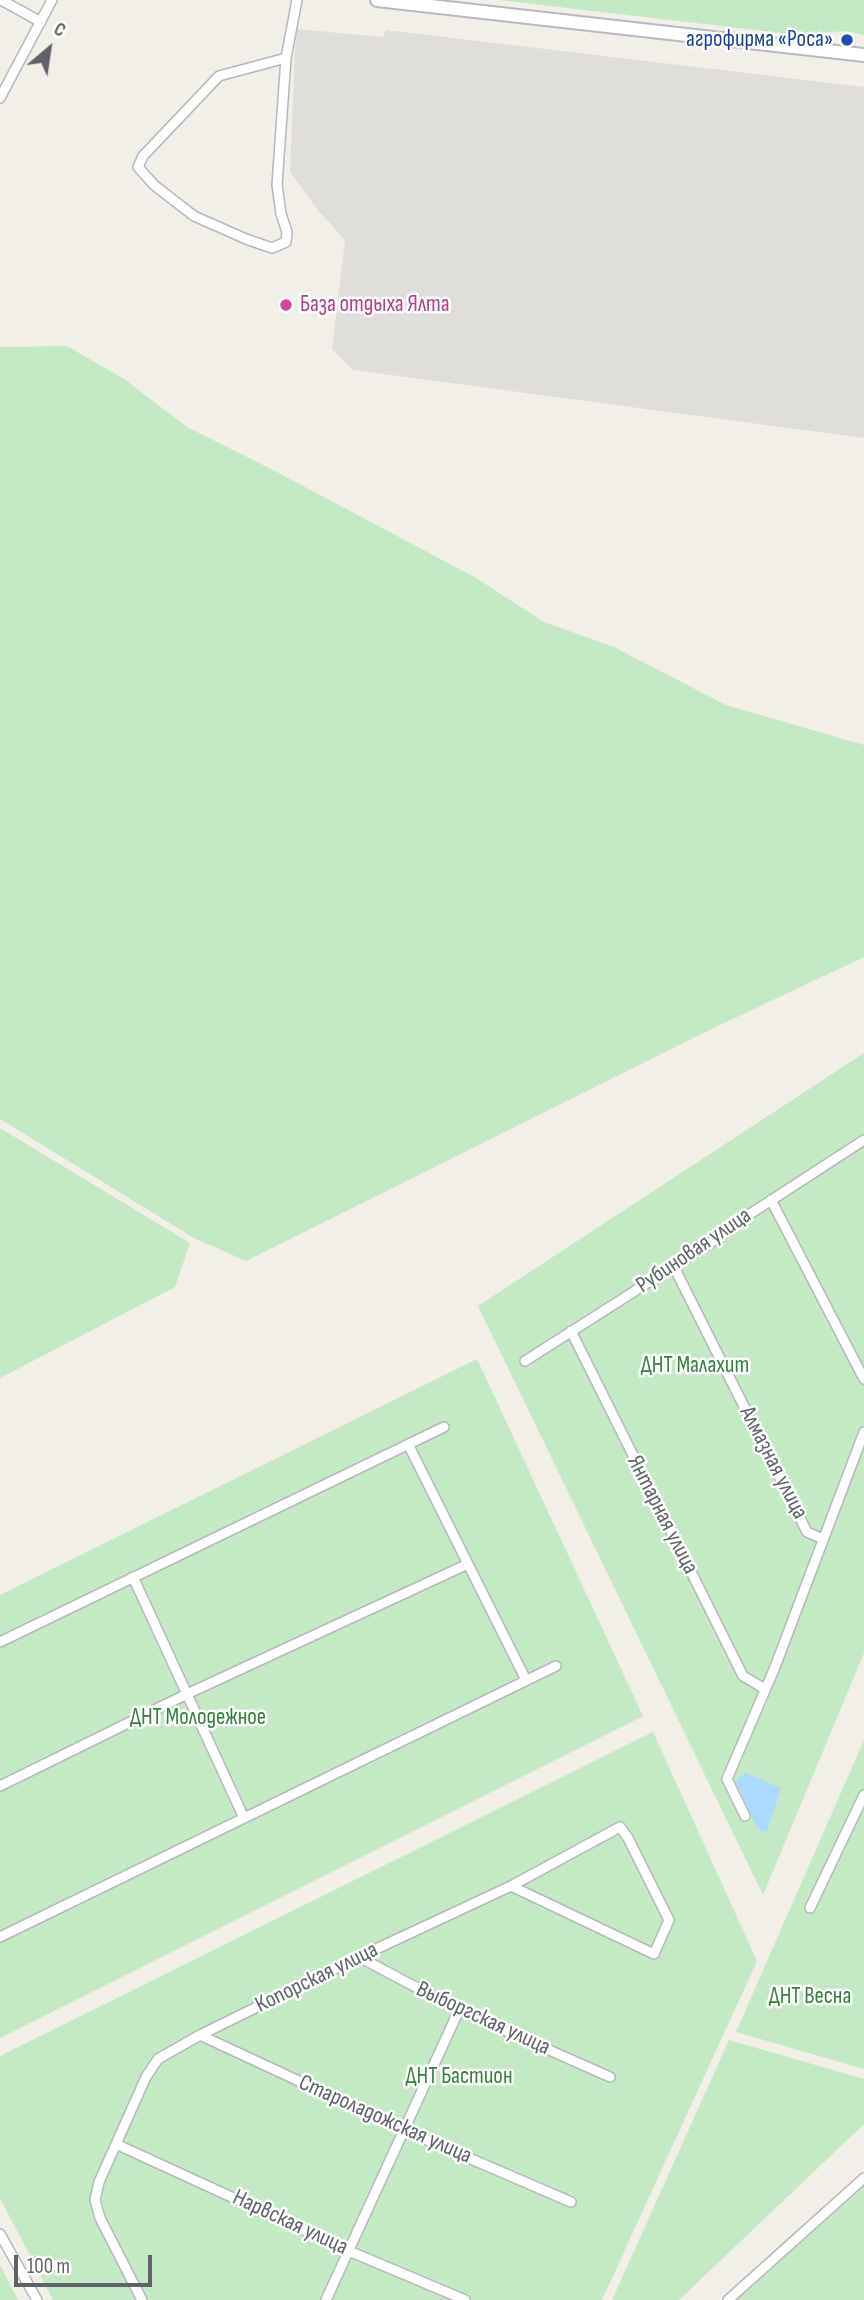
<!DOCTYPE html>
<meta charset="utf-8">
<style>
body{margin:0}
#map{position:relative;width:864px;height:2300px;overflow:hidden;background:#f1efe8;font-family:"Sofia Sans Condensed",sans-serif}
canvas{display:block}
.north{position:absolute;left:14px;top:14px;width:70px;height:70px;-webkit-text-stroke:5px #fff;paint-order:stroke;rotate:29deg;font-size:19px;font-weight:700;line-height:28px;text-align:center;color:#5f6368}
.north::after{content:'';display:block;margin:auto;width:24px;height:32px;background:#5f6368;clip-path:polygon(50% 0,100% 100%,50% 72%,0 100%)}
.scale{position:absolute;left:14px;top:2255px;width:138px;height:32px;box-sizing:border-box;border:4px solid #5f6368;border-top:0;padding-left:9px;font-size:21px;line-height:24px;white-space:nowrap;color:#5f6368;-webkit-text-stroke:5px #fff;paint-order:stroke}
</style>
<div id="map">
<canvas width="864" height="2300"></canvas>
<div class="north">С</div>
<div class="scale">100 m</div>
</div>
<script>
const ctx = document.querySelector('canvas').getContext('2d');
ctx.lineJoin = 'round';
function fill(path, color) { ctx.fillStyle = color; ctx.fill(path, 'evenodd'); }
const shape = rows => new Path2D(rows.map(r => 'M' + r).join(''));
function strokePath(path, color, width, dash) { ctx.strokeStyle = color; ctx.lineWidth = width; ctx.lineCap = dash ? 'butt' : 'round'; ctx.setLineDash(dash || []); ctx.stroke(path); }
function drawText(font, color, halo, rows, align = 'center') {
  ctx.font = font + ' "Sofia Sans Condensed",sans-serif'; ctx.lineWidth = 5; ctx.setLineDash([]); ctx.textBaseline = 'middle'; ctx.strokeStyle = halo; ctx.fillStyle = color; for (const [text, x, y, turn = 0] of rows) {
    ctx.save(); ctx.translate(x, y); ctx.rotate((+turn || 0) * Math.PI / 180); ctx.textAlign = isNaN(turn) ? turn : align; if (halo) ctx.strokeText(text, 0, 0); ctx.fillText(text, 0, 0); ctx.restore();
  }
}
const industrial = shape([
 [296,29,383,37,386,30,864,87,864,438,353,370,332,349,345,240,317,209,290,172]
]);
const green = shape([
 [499,0,864,0,864,35,843,31,798,35],
 [67,346,124,379,187,427,273,470,476,578,544,622,614,647,726,705,864,745,864,957,701,1034,246,1261,194,1238,0,1119,0,347],
 [864,1053,864,1653,763,1895,478,1306],
 [0,1128,190,1243,175,1287,0,1378],
 [477,1359,643,1716,0,2038,0,1595],
 [653,1732,757,1961,602,2300,53,2300,0,2198,0,2056],
 [864,1740,864,2069,736,2032],
 [729,2040,864,2079,864,2124,679,2300,612,2300],
 [864,2175,864,2300,723,2300,810,2222],
 [0,2265,18,2300,0,2300]
]);
const water = shape([
 [745,1773,781,1788,767,1831,762,1832,755,1824,736,1781]
]);
const street = shape([
 [1,0,41,22],
 [286,58,219,76,143,156,138,167,154,185,194,216,246,239,272,248,286,242,287,232,281,214,277,185,286,58,297,0],
 [0,98,52,0],
 [771,1200,864,1379],
 [674,1267,807,1532,823,1539],
 [571,1331,743,1676,765,1689],
 [525,1361,718,1238,747,1216,864,1140],
 [408,1444,526,1680],
 [133,1577,244,1818],
 [0,1642,444,1427],
 [0,1786,187,1694,468,1564],
 [745,1816,727,1779,775,1667,864,1432],
 [810,1908,864,1795],
 [0,1937,556,1666],
 [359,1957,459,2010,610,2077],
 [200,2035,404,2130,571,2202],
 [116,2144,349,2251,465,2300],
 [0,2234,37,2300],
 [142,2300,100,2218,95,2200,99,2182,146,2077,158,2059,200,2035,359,1957,511,1886,620,1827,628,1838,669,1920,654,1954,511,1886],
 [326,2300,459,2010],
 [728,2300,864,2178]
]);
const secondary = shape([
 [377,0,864,55]
]);
const markers = [
 [847,40,7,"#1a4fb4"],
 [286,305,7,"#d1479c"]
];
const transitNames = [
 ["агрофирма «Роса»",833,40]
];
const hotelNames = [
 ["База отдыха Ялта",300,305]
];
const streetNames = [
 ["Рубиновая улица",694,1251,-34],
 ["Алмазная улица",773,1463,63],
 ["Янтарная улица",662,1515,63],
 ["Копорская улица",317,1978,-26],
 ["Выборгская улица",483,2019,25],
 ["Староладожская улица",385,2120,24],
 ["Нарвская улица",290,2223,25]
];
const parkNames = [
 ["ДНТ Малахит",695,1366],
 ["ДНТ Молодежное",198,1718],
 ["ДНТ Весна",810,1997],
 ["ДНТ Бастион",459,2077]
];
fill(industrial, '#e0deda');
fill(green, '#c5e8c5');
fill(water, '#aadaff');
strokePath(street, '#b5b8bc', 12);
strokePath(secondary, '#b6babf', 16);
strokePath(street, '#fff', 9);
strokePath(secondary, '#fff', 12);
for (const [x, y, r, color] of markers) { const dot = new Path2D(); dot.arc(x, y, r, 0, 2 * Math.PI); ctx.fillStyle = color; ctx.fill(dot); strokePath(dot, '#fff', 2.5); }
drawText('23px', '#164399', '#fff', transitNames, 'right');
drawText('23px', '#b23c85', '#fff', hotelNames, 'left');
drawText('23px', '#5f6368', '#fff', streetNames);
drawText('23px', '#348238', '#fff', parkNames);
</script>
